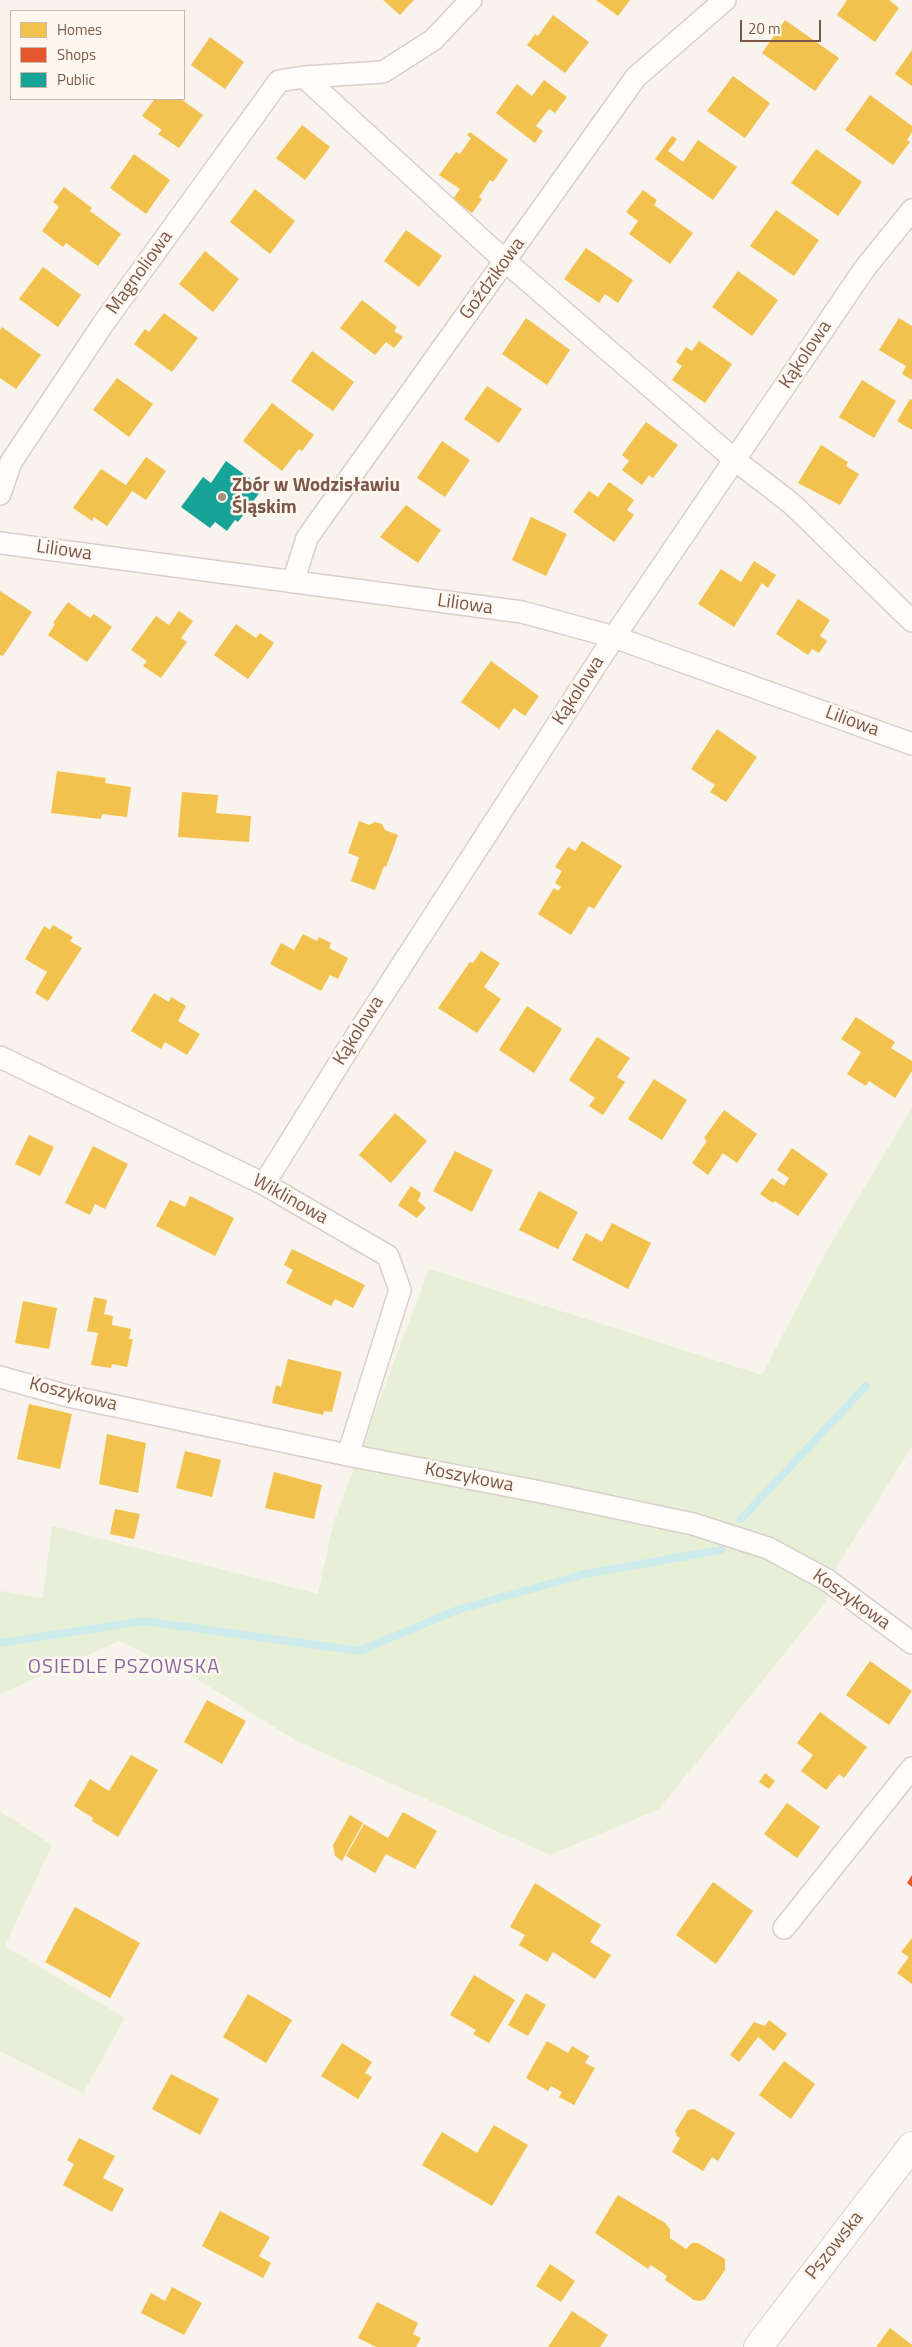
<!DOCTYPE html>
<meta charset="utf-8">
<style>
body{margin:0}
#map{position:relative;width:912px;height:2347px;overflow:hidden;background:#f9f3ed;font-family:"Titillium Web",sans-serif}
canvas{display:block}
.legend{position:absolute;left:10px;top:10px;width:175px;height:90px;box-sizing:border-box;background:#fff8f0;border:1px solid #cbb8ad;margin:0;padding:6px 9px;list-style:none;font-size:15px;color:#7c5749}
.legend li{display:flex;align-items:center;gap:10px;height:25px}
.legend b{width:25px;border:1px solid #cbb8ad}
.scale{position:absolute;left:740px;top:20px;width:81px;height:22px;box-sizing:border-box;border:2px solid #7c5749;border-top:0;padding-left:6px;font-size:15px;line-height:18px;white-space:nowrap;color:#7c5749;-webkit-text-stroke:4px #fff8f0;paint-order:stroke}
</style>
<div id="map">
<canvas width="912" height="2347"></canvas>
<ul class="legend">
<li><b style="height:14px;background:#f2c14e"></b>Homes</li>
<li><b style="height:14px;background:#e4572e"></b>Shops</li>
<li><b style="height:14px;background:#17a398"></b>Public</li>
</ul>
<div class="scale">20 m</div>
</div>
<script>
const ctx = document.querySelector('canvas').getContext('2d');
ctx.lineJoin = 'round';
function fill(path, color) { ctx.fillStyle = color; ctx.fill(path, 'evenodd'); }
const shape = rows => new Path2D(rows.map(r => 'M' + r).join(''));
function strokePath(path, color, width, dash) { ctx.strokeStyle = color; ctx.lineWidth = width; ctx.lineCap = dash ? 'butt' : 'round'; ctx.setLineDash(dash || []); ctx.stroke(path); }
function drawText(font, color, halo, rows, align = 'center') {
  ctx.font = font + ' "Titillium Web",sans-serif'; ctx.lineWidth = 5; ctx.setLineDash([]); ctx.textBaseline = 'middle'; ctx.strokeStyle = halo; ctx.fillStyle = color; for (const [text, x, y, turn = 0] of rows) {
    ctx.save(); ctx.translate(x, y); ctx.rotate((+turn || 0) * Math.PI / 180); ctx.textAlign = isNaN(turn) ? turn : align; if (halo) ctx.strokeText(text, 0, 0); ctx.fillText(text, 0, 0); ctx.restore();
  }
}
const green = shape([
 [912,1108,912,1446,836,1568,825,1603,659,1809,550,1855,295,1740,192,1676,119,1641,0,1694,0,1591,43,1598,52,1526,318,1594,333,1524,429,1269,762,1375,825,1254],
 [0,1811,52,1845,5,1946,125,2018,83,2093,0,2051]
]);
const homes = shape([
 [383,0,414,0,400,15],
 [596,0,630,0,618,16],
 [847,0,889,0,899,8,875,42,837,15],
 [553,15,589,42,565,73,527,45,535,34,538,36],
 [785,20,839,58,815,91,762,53],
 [210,37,244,62,225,89,191,65],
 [912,50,912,86,895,74],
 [733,76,770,103,745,138,707,111],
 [544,80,567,97,555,113,549,109,536,126,543,131,535,143,496,113,517,84,532,96],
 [870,95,912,126,912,132,907,140,910,142,893,165,845,130],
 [152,99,181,99,203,115,179,148,158,134,162,130,142,116,154,100],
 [302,125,330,147,305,180,276,158],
 [470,132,508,160,493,182,490,180,479,197,482,199,472,213,453,199,460,189,439,175,456,152,460,154,471,138,467,135],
 [672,136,677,139,668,151,683,162,698,140,737,167,713,200,655,159],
 [816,149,862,182,838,216,791,183],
 [134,154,170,180,146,214,110,188],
 [64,187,92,208,90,211,121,234,98,266,66,243,63,247,42,231,59,207,53,202],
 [255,189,295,221,270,254,230,222],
 [643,190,657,200,654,205,693,233,670,264,629,234,638,221,626,212],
 [776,210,819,240,794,276,750,246],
 [406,230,442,256,419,287,384,261],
 [586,248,633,280,618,303,605,294,599,303,564,279],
 [205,251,239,279,213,312,179,284],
 [43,267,81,295,58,327,19,299],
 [738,271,778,300,752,336,712,307],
 [362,300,397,327,394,331,403,337,394,348,386,342,375,355,340,328],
 [164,313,198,338,172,372,134,344,145,329,149,332],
 [526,318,570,350,547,385,502,354],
 [899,318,912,326,912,380,902,374,906,366,879,350],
 [2,327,41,355,16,389,0,378,0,330],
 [699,341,732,364,705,403,672,380,682,366,676,362,686,347,692,351],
 [312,351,354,382,333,411,291,381],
 [117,378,153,404,129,437,93,410],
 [862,380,896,401,874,438,839,417],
 [487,386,522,409,499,443,464,419],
 [910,399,912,400,912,430,897,421],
 [272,403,314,435,302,451,299,449,282,471,243,441],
 [646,422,678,445,653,478,649,475,642,485,622,470,629,461,622,455],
 [442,441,470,460,445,497,417,478],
 [821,445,848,462,846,466,859,474,840,505,798,483],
 [146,457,166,471,146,500,132,491,107,526,94,517,92,521,73,508,101,469,126,485],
 [609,482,634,500,627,510,634,515,614,542,573,512,589,491,598,497],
 [406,505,441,530,418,563,380,537],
 [531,517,567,534,546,576,512,560],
 [754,561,776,575,768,588,762,583,734,627,698,604,721,569,741,582],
 [0,591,32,612,3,656,0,655],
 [798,599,830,620,820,636,827,641,819,653,812,649,808,655,776,634],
 [68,602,90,618,94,614,112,627,87,662,48,635,55,624,53,623],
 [179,611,193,621,181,638,187,642,161,678,143,666,147,661,131,650,156,616,169,625],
 [236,624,256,638,260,633,274,643,248,679,214,655],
 [491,661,539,696,525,716,514,708,499,729,461,702],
 [717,729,757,757,726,802,710,792,715,785,691,769],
 [57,771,106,778,105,783,131,787,127,817,102,814,101,819,51,813],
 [182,792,218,795,216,813,251,816,249,842,178,837],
 [359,821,369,825,375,822,382,824,385,830,398,835,386,867,384,866,375,890,351,881,359,857,348,853],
 [582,841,622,866,594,909,589,906,571,935,538,914,554,888,558,891,561,887,555,883,562,871,555,867,568,847,575,851],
 [53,925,73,937,70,941,82,948,48,1001,35,993,47,972,25,959,44,926,50,930],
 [303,934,317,941,319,937,331,943,329,948,348,958,338,979,330,975,321,991,270,964,281,943,294,950],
 [481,951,500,963,484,987,501,999,477,1033,438,1008,470,962,473,963],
 [154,993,169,1002,171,997,186,1006,178,1021,200,1034,187,1055,165,1042,161,1049,131,1031],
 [527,1006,562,1029,534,1073,499,1050],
 [856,1017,895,1042,891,1048,912,1061,912,1071,895,1098,869,1081,866,1086,847,1074,861,1052,841,1039],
 [597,1037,630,1058,617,1077,625,1082,603,1115,589,1106,595,1098,569,1080],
 [654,1079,687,1100,662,1140,628,1119],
 [724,1110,757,1134,737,1163,723,1153,708,1175,692,1163,707,1141,704,1138],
 [395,1113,427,1141,391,1183,359,1155],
 [29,1135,54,1147,40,1176,15,1164],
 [93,1146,128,1164,105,1209,95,1204,90,1215,65,1203],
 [792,1148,828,1174,798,1216,775,1201,773,1203,760,1194,772,1178,784,1186,789,1178,777,1170],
 [455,1151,493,1170,472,1212,433,1191],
 [411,1186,421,1193,418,1201,426,1208,417,1218,398,1205],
 [539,1191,578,1212,558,1249,519,1230],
 [190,1196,234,1218,215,1256,156,1226,170,1200,185,1207],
 [612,1223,651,1243,628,1289,572,1260,586,1233,602,1242],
 [292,1249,365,1285,353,1308,335,1299,331,1306,286,1283,293,1270,284,1265],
 [94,1297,107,1300,104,1314,113,1316,112,1325,131,1329,129,1339,133,1339,127,1367,112,1364,111,1368,91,1365,98,1333,87,1331],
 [23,1301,57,1308,49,1349,15,1343],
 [288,1359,342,1372,332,1412,324,1411,323,1415,272,1403,276,1385,281,1387],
 [29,1404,72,1414,60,1469,17,1459],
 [107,1434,146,1443,138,1493,99,1484],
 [185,1451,221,1460,212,1497,176,1488],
 [274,1472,322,1485,314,1519,265,1508],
 [115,1509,140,1514,134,1539,110,1534],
 [870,1661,912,1691,889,1725,846,1695],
 [207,1700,246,1721,222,1764,184,1742],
 [820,1712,867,1747,844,1778,839,1774,826,1790,801,1771,813,1755,797,1743],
 [131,1755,158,1770,118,1837,92,1821,93,1818,74,1806,90,1779,109,1791],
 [765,1773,775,1781,769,1789,759,1782],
 [787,1803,820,1827,797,1858,764,1834],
 [403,1812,437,1831,415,1869,386,1854,375,1873,346,1856,364,1824,388,1838],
 [350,1815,363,1823,342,1861,335,1856,333,1845],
 [713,1882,753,1911,716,1964,676,1935],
 [535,1883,601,1925,590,1942,611,1955,595,1979,553,1952,547,1962,519,1945,525,1935,510,1927],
 [75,1907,140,1943,110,1998,45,1962],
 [912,1938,912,1984,897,1973,909,1957,901,1952],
 [474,1975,515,2000,489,2043,473,2034,476,2030,450,2015],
 [526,1993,546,2005,528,2036,508,2025],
 [248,1994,292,2020,266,2063,223,2037],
 [769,2020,787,2034,774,2051,758,2037,739,2062,730,2055,754,2022,765,2026],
 [547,2041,568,2053,572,2046,589,2056,585,2063,595,2068,574,2105,559,2097,562,2092,551,2086,548,2091,526,2078],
 [342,2043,372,2062,365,2073,372,2077,358,2099,321,2076],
 [784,2061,815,2084,791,2119,759,2095],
 [171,2074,219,2099,200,2135,152,2109],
 [694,2109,735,2133,718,2161,712,2157,703,2171,672,2152,680,2138,677,2136,675,2131,688,2110],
 [494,2125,528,2145,492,2206,422,2165,442,2132,477,2153],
 [79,2138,115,2156,103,2178,124,2189,112,2212,63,2185,74,2164,67,2160],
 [618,2195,665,2223,670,2229,670,2238,686,2249,692,2243,698,2243,725,2259,725,2270,705,2299,700,2301,694,2300,665,2280,667,2276,651,2265,648,2269,595,2233],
 [220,2211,270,2237,259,2256,271,2263,263,2278,202,2246],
 [550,2264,575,2281,561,2302,536,2286],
 [172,2287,202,2303,184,2335,141,2313,151,2293,165,2301],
 [377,2302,418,2323,413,2334,421,2338,416,2347,376,2347,358,2338],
 [572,2311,608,2335,600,2347,548,2347],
 [890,2328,912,2345,912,2347,876,2347]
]);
const shops = shape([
 [912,1875,912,1887,907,1883]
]);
const public = shape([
 [226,461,263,488,238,522,235,520,227,531,215,522,210,528,181,507,203,477,211,483]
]);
const stream = shape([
 [741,1519,866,1386],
 [0,1643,144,1621,359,1651,460,1609,585,1574,721,1550]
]);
const minor = shape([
 [304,77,505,261,735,460,792,504,912,621],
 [0,494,11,462,103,324,279,81,304,77,383,72,433,40,471,0],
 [0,543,522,612,614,637,912,744],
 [293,582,307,538,636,77,725,0],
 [0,1057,264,1184,388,1256,400,1290,348,1455],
 [264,1184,358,1033,614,637,865,268,912,210],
 [0,1377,68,1396,348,1455,546,1493,693,1524,768,1548,827,1580,912,1643],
 [784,1928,912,1768]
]);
const secondary = shape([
 [758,2347,912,2146]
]);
const markers = [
 [222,497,5,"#a88e82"]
];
const streetNames = [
 ["Magnoliowa",140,273,-54],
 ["Goździkowa",493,279,-54],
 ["Kąkolowa",806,355,-56],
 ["Liliowa",64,551,8],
 ["Liliowa",465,605,8],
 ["Kąkolowa",579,691,-57],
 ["Liliowa",852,722,20],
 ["Kąkolowa",359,1031,-58],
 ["Wiklinowa",290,1200,29],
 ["Koszykowa",73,1395,14],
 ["Koszykowa",469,1478,11],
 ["Koszykowa",851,1600,35],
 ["Pszowska",835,2246,-52]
];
const poiNames = [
 ["Zbór w Wodzisławiu",232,486],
 ["Śląskim",232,508]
];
const neighbourhoodNames = [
 ["OSIEDLE PSZOWSKA",124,1668]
];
fill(green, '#e7f0d7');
fill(homes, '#f2c14e');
fill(shops, '#e4572e');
fill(public, '#17a398');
strokePath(stream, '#cdebeb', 8);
strokePath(minor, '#d8cfca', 24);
strokePath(secondary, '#d9cfc9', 30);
strokePath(minor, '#fefdfc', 21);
strokePath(secondary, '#fefdfc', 28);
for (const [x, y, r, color] of markers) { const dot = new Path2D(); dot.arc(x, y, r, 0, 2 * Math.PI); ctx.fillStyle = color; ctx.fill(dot); strokePath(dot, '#fff8f0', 2); }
drawText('19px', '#7c5749', '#fff8f0', streetNames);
drawText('bold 19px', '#7c5749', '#fff8f0', poiNames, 'left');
ctx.letterSpacing = '1px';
drawText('20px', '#87659f', '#fff8f0', neighbourhoodNames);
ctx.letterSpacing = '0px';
</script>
